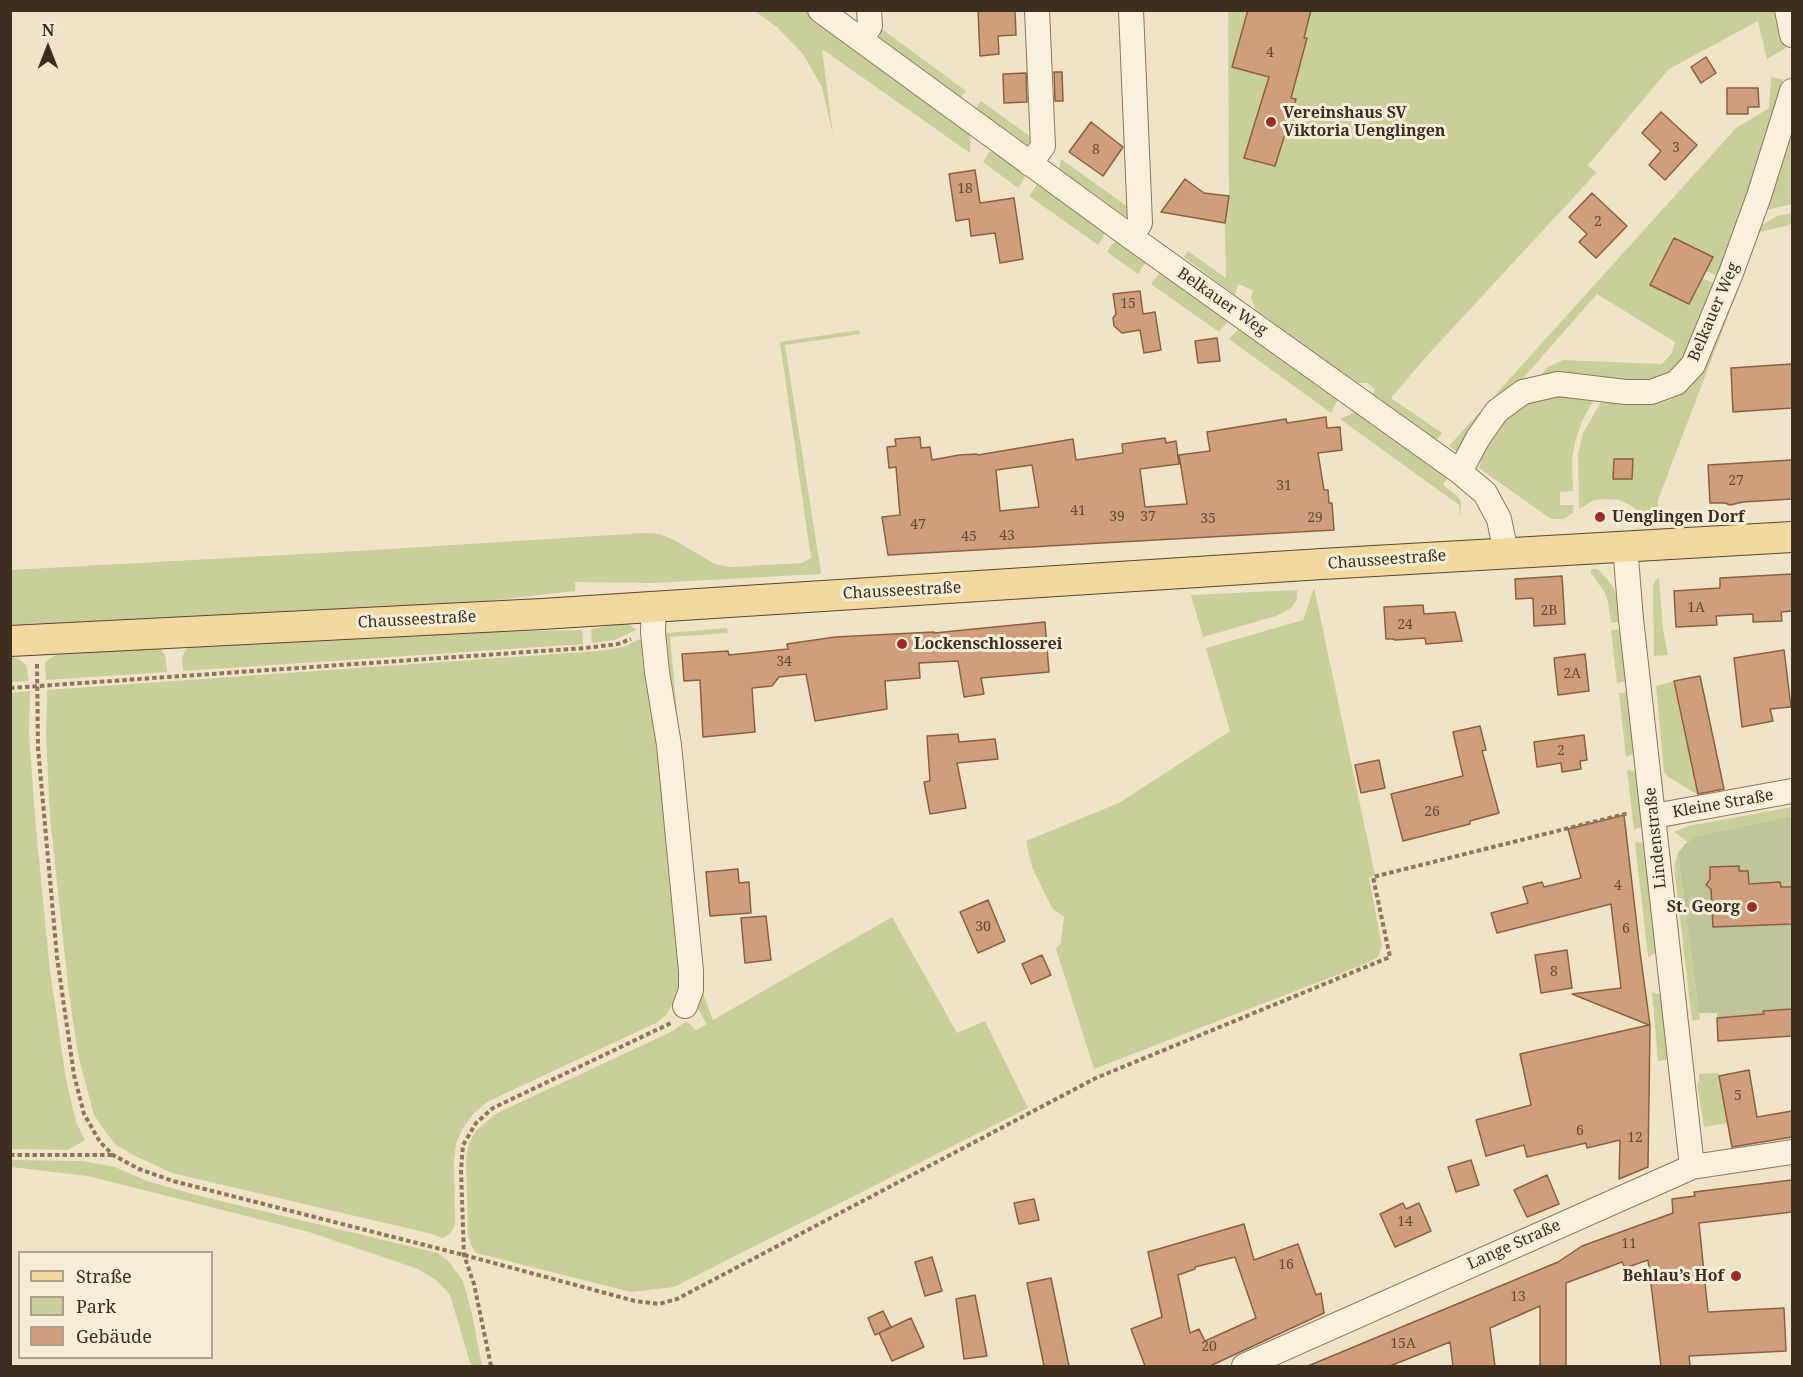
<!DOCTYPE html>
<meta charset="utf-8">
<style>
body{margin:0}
#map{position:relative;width:1803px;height:1377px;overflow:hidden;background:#f0e4c8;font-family:"Noto Serif",serif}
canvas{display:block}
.frame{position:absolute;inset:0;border:12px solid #3d2e20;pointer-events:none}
.legend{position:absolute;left:18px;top:1251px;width:195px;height:108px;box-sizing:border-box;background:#f7eed8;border:2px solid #ada18e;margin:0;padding:8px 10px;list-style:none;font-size:18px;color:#3d2e20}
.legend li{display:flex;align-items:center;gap:12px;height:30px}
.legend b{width:30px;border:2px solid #ada18e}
.north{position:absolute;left:18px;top:18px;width:60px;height:60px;-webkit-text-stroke:4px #f7eed8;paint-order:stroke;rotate:0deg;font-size:16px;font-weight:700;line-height:24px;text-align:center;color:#3d2e20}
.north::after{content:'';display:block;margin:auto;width:21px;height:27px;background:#3d2e20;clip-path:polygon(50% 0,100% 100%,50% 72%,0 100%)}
</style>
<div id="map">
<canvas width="1803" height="1377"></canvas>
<div class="frame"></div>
<ul class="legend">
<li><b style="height:8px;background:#f3d9a0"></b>Straße</li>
<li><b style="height:16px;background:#c9cf9b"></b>Park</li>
<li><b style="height:16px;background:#cf9f7d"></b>Gebäude</li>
</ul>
<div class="north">N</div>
</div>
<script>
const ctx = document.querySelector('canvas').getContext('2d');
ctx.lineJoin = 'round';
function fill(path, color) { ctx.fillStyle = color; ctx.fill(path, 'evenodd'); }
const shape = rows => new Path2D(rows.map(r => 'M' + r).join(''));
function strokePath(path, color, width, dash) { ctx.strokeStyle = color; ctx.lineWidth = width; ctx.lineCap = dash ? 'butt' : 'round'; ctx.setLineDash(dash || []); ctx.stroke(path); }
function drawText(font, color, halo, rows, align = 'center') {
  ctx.font = font + ' "Noto Serif",serif'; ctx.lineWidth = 6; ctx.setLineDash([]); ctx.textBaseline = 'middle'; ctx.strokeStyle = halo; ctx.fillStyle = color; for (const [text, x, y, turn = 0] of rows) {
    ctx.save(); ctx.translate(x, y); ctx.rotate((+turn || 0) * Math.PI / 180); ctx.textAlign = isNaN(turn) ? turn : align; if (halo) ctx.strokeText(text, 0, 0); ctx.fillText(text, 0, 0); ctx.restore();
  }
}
const green = shape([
 [755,11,807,11,971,133,970,153,822,49,833,135,822,87,803,54,778,28],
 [1228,11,1782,11,1786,48,1767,59,1758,21,1669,69,1588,165,1596,173,1425,358,1391,398,1442,433,1437,440,1373,394,1375,389,1368,383,1355,383,1256,310,1251,298,1253,290,1238,284,1235,295,1184,257,1188,251,1226,278,1225,223,1229,196],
 [879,27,966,91,961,97,880,38],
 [1771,77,1783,79,1781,108,1721,278,1706,271,1712,257,1674,238,1650,285,1689,304,1702,278,1718,285,1684,366,1652,386,1535,382,1548,367,1563,360,1662,364,1672,353,1675,342,1597,294,1510,393,1460,454,1449,446,1736,128,1769,108],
 [981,101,1035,140,1030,147,976,108],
 [1792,131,1792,204,1767,210,1760,209],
 [993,151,1027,174,1018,188,983,162,988,153],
 [1061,159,1135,212,1131,220,1059,169],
 [1038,183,1104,232,1103,238,1098,245,1029,196],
 [1792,213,1792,222,1789,225,1760,232,1658,500,1659,517,1646,516,1632,506,1619,500,1606,499,1594,500,1579,509,1578,454,1583,433,1604,397,1653,404,1670,400,1687,388,1761,226,1777,216],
 [1118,241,1146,262,1138,274,1107,252,1112,244],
 [1161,271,1229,320,1219,332,1151,284],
 [1240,327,1338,399,1331,413,1229,339],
 [859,330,860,334,785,345,821,572,820,574,655,583,575,582,575,591,436,607,11,632,11,570,374,550,644,533,660,534,676,541,715,564,730,567,802,563,811,558,780,342],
 [1566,394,1596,396,1582,421,1575,442,1572,460,1573,491,1560,492,1560,505,1574,505,1573,513,1563,519,1551,519,1479,468,1483,453,1506,414,1522,405,1542,398],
 [1355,412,1447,478,1443,485,1455,494,1461,501,1460,518,1459,505,1340,419],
 [1591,569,1597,569,1601,572,1613,587,1618,601,1620,622,1611,623,1608,602,1605,593,1591,573],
 [1659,578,1663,630,1668,655,1654,656,1653,586,1655,581],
 [1314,588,1375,875,1369,878,1382,946,1378,957,1365,964,1094,1069,1056,949,1061,943,1064,917,1052,908,1032,867,1026,841,1119,803,1230,731,1206,648,1303,620],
 [1297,590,1297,600,1291,608,1276,616,1203,637,1191,595],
 [627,623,636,630,615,640,592,643,591,629],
 [727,628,728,633,670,637,697,923,662,636,667,633],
 [470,629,499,632,582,630,583,644,183,671,182,658,185,651,191,644],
 [1621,629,1627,681,1617,683,1611,630],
 [642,638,660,758,681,988,667,1014,656,1023,487,1102,473,1114,463,1128,456,1144,454,1161,455,1225,450,1234,442,1238,432,1234,172,1173,135,1156,116,1145,107,1134,94,1115,78,1055,68,986,50,817,46,737,47,690,598,651,623,647],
 [159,647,165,655,167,672,46,680,45,663,49,659,60,653],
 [11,656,19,659,26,665,29,681,11,682],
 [1674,681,1682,723,1698,795,1667,776,1664,772,1656,686],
 [30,691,29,733,35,818,50,971,66,1079,76,1122,85,1140,68,1150,11,1149,10,693],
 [1628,692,1635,753,1626,757,1619,693],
 [1627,770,1637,772,1643,826,1634,830],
 [1792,807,1792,816,1697,836,1688,842,1674,832,1688,826],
 [1635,842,1646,844,1658,952,1648,957],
 [1678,853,1700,1019,1692,1021,1674,866],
 [892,917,957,1033,985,1021,1028,1108,674,1287,631,1292,476,1253,472,1247,468,1236,466,1157,469,1143,476,1131,495,1114,673,1031,686,1021,696,1030,707,1024,696,1006,702,976,704,997,713,1020],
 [1652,992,1662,995,1670,1059,1665,1060,1658,1061],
 [1719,1073,1727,1123,1704,1127,1697,1084,1699,1081,1699,1074],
 [11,1160,82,1161,115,1167,147,1181,196,1195,438,1253,449,1262,463,1281,472,1314,482,1366,471,1366,450,1295,436,1280,418,1269,309,1232,88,1176,11,1167]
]);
const cemetery = shape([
 [1792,816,1792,1009,1764,1011,1763,1015,1717,1018,1717,1013,1699,1013,1678,853,1685,844,1697,836]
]);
const building = shape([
 [978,10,1015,10,1016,35,998,36,999,54,980,56,978,10],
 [1248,10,1311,10,1304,38,1307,38,1291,98,1296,99,1275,166,1244,158,1269,77,1232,67,1248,10],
 [1706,57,1716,73,1701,83,1691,67,1706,57],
 [1054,72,1062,72,1063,101,1055,101,1054,72],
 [1026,73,1027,102,1004,103,1003,74,1026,73],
 [1727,88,1758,88,1759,107,1748,107,1748,114,1727,114,1727,88],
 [1661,112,1697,145,1665,180,1649,165,1661,151,1642,133,1661,112],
 [1091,122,1123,147,1103,176,1069,152,1091,122],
 [975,170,980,203,1014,198,1023,259,1000,263,995,233,971,236,969,219,956,221,949,174,975,170],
 [1185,179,1204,193,1229,196,1225,223,1161,212,1185,179],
 [1592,193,1627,226,1596,258,1579,242,1587,234,1569,217,1592,193],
 [1674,238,1713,257,1689,304,1650,285,1674,238],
 [1140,291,1143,314,1155,312,1161,350,1144,353,1140,330,1122,333,1114,326,1113,318,1116,314,1113,294,1140,291],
 [1217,338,1220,361,1198,363,1195,341,1217,338],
 [1792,364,1792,408,1733,412,1731,368,1792,364],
 [1326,417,1327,428,1340,427,1342,450,1318,453,1324,490,1328,490,1329,503,1332,503,1334,530,888,555,882,517,900,515,896,467,889,468,887,447,896,446,895,439,920,437,921,448,930,447,932,460,959,455,977,454,978,455,1073,439,1076,460,1123,453,1122,444,1165,438,1166,443,1176,441,1179,464,1140,469,1145,507,1187,504,1179,455,1210,451,1207,432,1286,419,1287,423,1326,417],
 [1032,465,1039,507,1000,511,996,470,1032,465],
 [1614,459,1633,459,1632,479,1613,479,1614,459],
 [1792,460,1792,499,1743,502,1730,505,1725,503,1710,503,1708,465,1792,460],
 [1792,574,1792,611,1781,612,1782,621,1753,622,1753,614,1716,616,1717,625,1676,627,1674,591,1720,588,1720,578,1792,574],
 [1562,576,1565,624,1534,626,1533,598,1516,599,1515,579,1562,576],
 [1423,605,1424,614,1455,612,1462,641,1426,644,1425,638,1395,640,1393,639,1386,639,1384,607,1423,605],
 [1045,622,1049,672,981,678,984,694,964,697,958,661,919,663,920,678,885,681,887,709,815,721,806,674,779,677,772,686,752,688,755,732,703,737,700,680,684,681,682,654,728,651,729,655,788,649,787,644,835,637,934,632,934,633,1045,622],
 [1784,650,1791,707,1770,709,1773,721,1742,727,1734,658,1784,650],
 [1585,654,1589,691,1558,695,1554,658,1585,654],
 [1700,676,1724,789,1698,794,1674,681,1700,676],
 [1480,726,1486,750,1482,751,1499,813,1470,821,1470,824,1403,841,1391,794,1463,776,1453,732,1480,726],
 [958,734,959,742,995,739,998,759,957,763,966,808,930,814,924,782,930,781,927,736,958,734],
 [1584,735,1587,760,1580,761,1581,769,1562,772,1561,763,1537,767,1534,742,1584,735],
 [1379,760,1385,788,1361,793,1355,765,1379,760],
 [1624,815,1640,952,1650,1025,1648,1167,1619,1179,1620,1140,1587,1148,1586,1143,1527,1157,1524,1145,1486,1156,1476,1120,1531,1105,1520,1054,1649,1025,1572,994,1621,988,1611,904,1497,933,1491,913,1528,903,1523,887,1542,882,1544,887,1581,878,1568,829,1624,815],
 [1739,866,1739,871,1748,871,1749,884,1780,882,1781,887,1792,887,1792,924,1713,927,1711,889,1706,885,1710,879,1710,867,1739,866],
 [738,869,739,883,749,882,751,913,710,916,706,872,738,869],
 [988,900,1005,941,978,953,960,912,988,900],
 [766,916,771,960,745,963,741,918,766,916],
 [1567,950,1572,988,1541,993,1535,955,1567,950],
 [1042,955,1051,975,1031,984,1022,964,1042,955],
 [1792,1009,1792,1036,1718,1041,1717,1018,1764,1014,1763,1011,1792,1009],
 [1749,1070,1757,1117,1792,1111,1792,1137,1732,1147,1719,1076,1749,1070],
 [1471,1160,1479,1185,1456,1192,1448,1167,1471,1160],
 [1547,1175,1559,1204,1527,1217,1514,1190,1547,1175],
 [1792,1180,1792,1212,1699,1223,1708,1312,1784,1308,1786,1351,1689,1356,1690,1366,1661,1366,1648,1260,1625,1268,1622,1262,1566,1283,1566,1366,1540,1366,1540,1306,1490,1328,1495,1366,1453,1366,1450,1342,1390,1366,1308,1366,1558,1262,1582,1246,1673,1213,1672,1199,1695,1196,1694,1192,1792,1180],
 [1034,1199,1039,1220,1019,1224,1014,1203,1034,1199],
 [1403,1203,1406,1209,1419,1203,1431,1231,1395,1247,1380,1214,1403,1203],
 [1244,1224,1254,1260,1298,1244,1316,1295,1321,1293,1324,1313,1210,1366,1145,1366,1131,1329,1162,1317,1148,1252,1244,1224],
 [1235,1257,1256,1318,1205,1341,1199,1329,1190,1333,1178,1275,1195,1269,1195,1267,1235,1257],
 [932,1257,942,1291,925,1296,915,1262,932,1257],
 [1051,1278,1069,1366,1044,1366,1027,1283,1051,1278],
 [975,1295,987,1356,964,1359,956,1299,975,1295],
 [883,1311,891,1327,875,1335,868,1318,883,1311],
 [911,1318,924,1347,892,1361,879,1333,911,1318]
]);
const path = shape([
 [37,664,38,748,57,957,74,1075,84,1114,100,1142,113,1155,139,1169,173,1181,464,1255,635,1301,659,1304,677,1299,1096,1078,1390,957,1373,877,1629,813],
 [10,688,585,648,618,644,631,639],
 [10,1155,113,1155],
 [491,1366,474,1284,464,1255,461,1170,463,1145,476,1123,493,1108,671,1023]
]);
const minor = shape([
 [820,10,1131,237,1460,472,1485,493,1499,519,1506,553],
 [1787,10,1792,35],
 [861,40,870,26,869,10],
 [1030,164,1043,146,1037,10],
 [1131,237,1140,223,1131,10],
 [1460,472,1478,438,1497,411,1523,392,1558,384,1626,392,1651,392,1676,383,1693,365,1731,273,1759,196,1792,91],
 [1625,546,1631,619,1692,1167],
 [654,607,653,632,657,672,669,745,691,971,691,990,685,1006],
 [1654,816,1792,791],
 [1244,1366,1692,1167,1792,1152]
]);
const major = shape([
 [10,641,542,614,1322,564,1792,537]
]);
const markers = [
 [1271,122,6,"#9e2a2b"],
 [1600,517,6,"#9e2a2b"],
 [902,644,6,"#9e2a2b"],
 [1752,907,6,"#9e2a2b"],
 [1736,1276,6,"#9e2a2b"]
];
const numberNames = [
 ["4",1270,53],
 ["3",1676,148],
 ["8",1096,150],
 ["18",965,189],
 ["2",1598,222],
 ["15",1128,304],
 ["27",1736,481],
 ["31",1284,486],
 ["41",1078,511],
 ["39",1117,517],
 ["37",1148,517],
 ["29",1315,518],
 ["35",1208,519],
 ["47",918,525],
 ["43",1007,536],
 ["45",969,537],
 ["1A",1696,608],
 ["2B",1549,611],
 ["24",1405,625],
 ["34",784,662],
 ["2A",1572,674],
 ["2",1561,751],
 ["26",1432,812],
 ["4",1618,886],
 ["30",983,927],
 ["6",1626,929],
 ["8",1554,972],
 ["5",1738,1096],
 ["6",1580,1131],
 ["12",1635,1138],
 ["14",1405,1222],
 ["11",1629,1244],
 ["16",1286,1265],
 ["13",1518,1297],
 ["15A",1403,1344],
 ["20",1209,1347]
];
const poiNames = [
 ["Vereinshaus SV",1283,113],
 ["Viktoria Uenglingen",1283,131],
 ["Uenglingen Dorf",1612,517],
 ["Lockenschlosserei",914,644],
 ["St. Georg",1740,907,"right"],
 ["Behlau’s Hof",1724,1276,"right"]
];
const streetNames = [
 ["Belkauer Weg",1222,302,35],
 ["Belkauer Weg",1714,312,-67],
 ["Chausseestraße",1387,560,-4],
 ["Chausseestraße",902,591,-3],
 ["Chausseestraße",417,620,-3],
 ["Kleine Straße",1723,804,-10],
 ["Lindenstraße",1656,838,-96],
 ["Lange Straße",1514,1245,-24]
];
fill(green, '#c9cf9b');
fill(cemetery, '#bfc49a');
fill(building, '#cf9f7d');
strokePath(building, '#8d5f41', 1.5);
strokePath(minor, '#8d765c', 26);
strokePath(major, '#5b4430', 32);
strokePath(path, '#8d765c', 4, [4.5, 3]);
strokePath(minor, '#faf1dc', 24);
strokePath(major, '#f3d9a0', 30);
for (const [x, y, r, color] of markers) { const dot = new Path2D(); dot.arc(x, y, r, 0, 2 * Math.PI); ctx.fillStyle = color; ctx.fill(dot); strokePath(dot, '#f7eed8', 2); }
drawText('14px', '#624a37', null, numberNames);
drawText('bold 16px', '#3d2e20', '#f7eed8', poiNames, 'left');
drawText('16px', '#3d2e20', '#f7eed8', streetNames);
</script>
